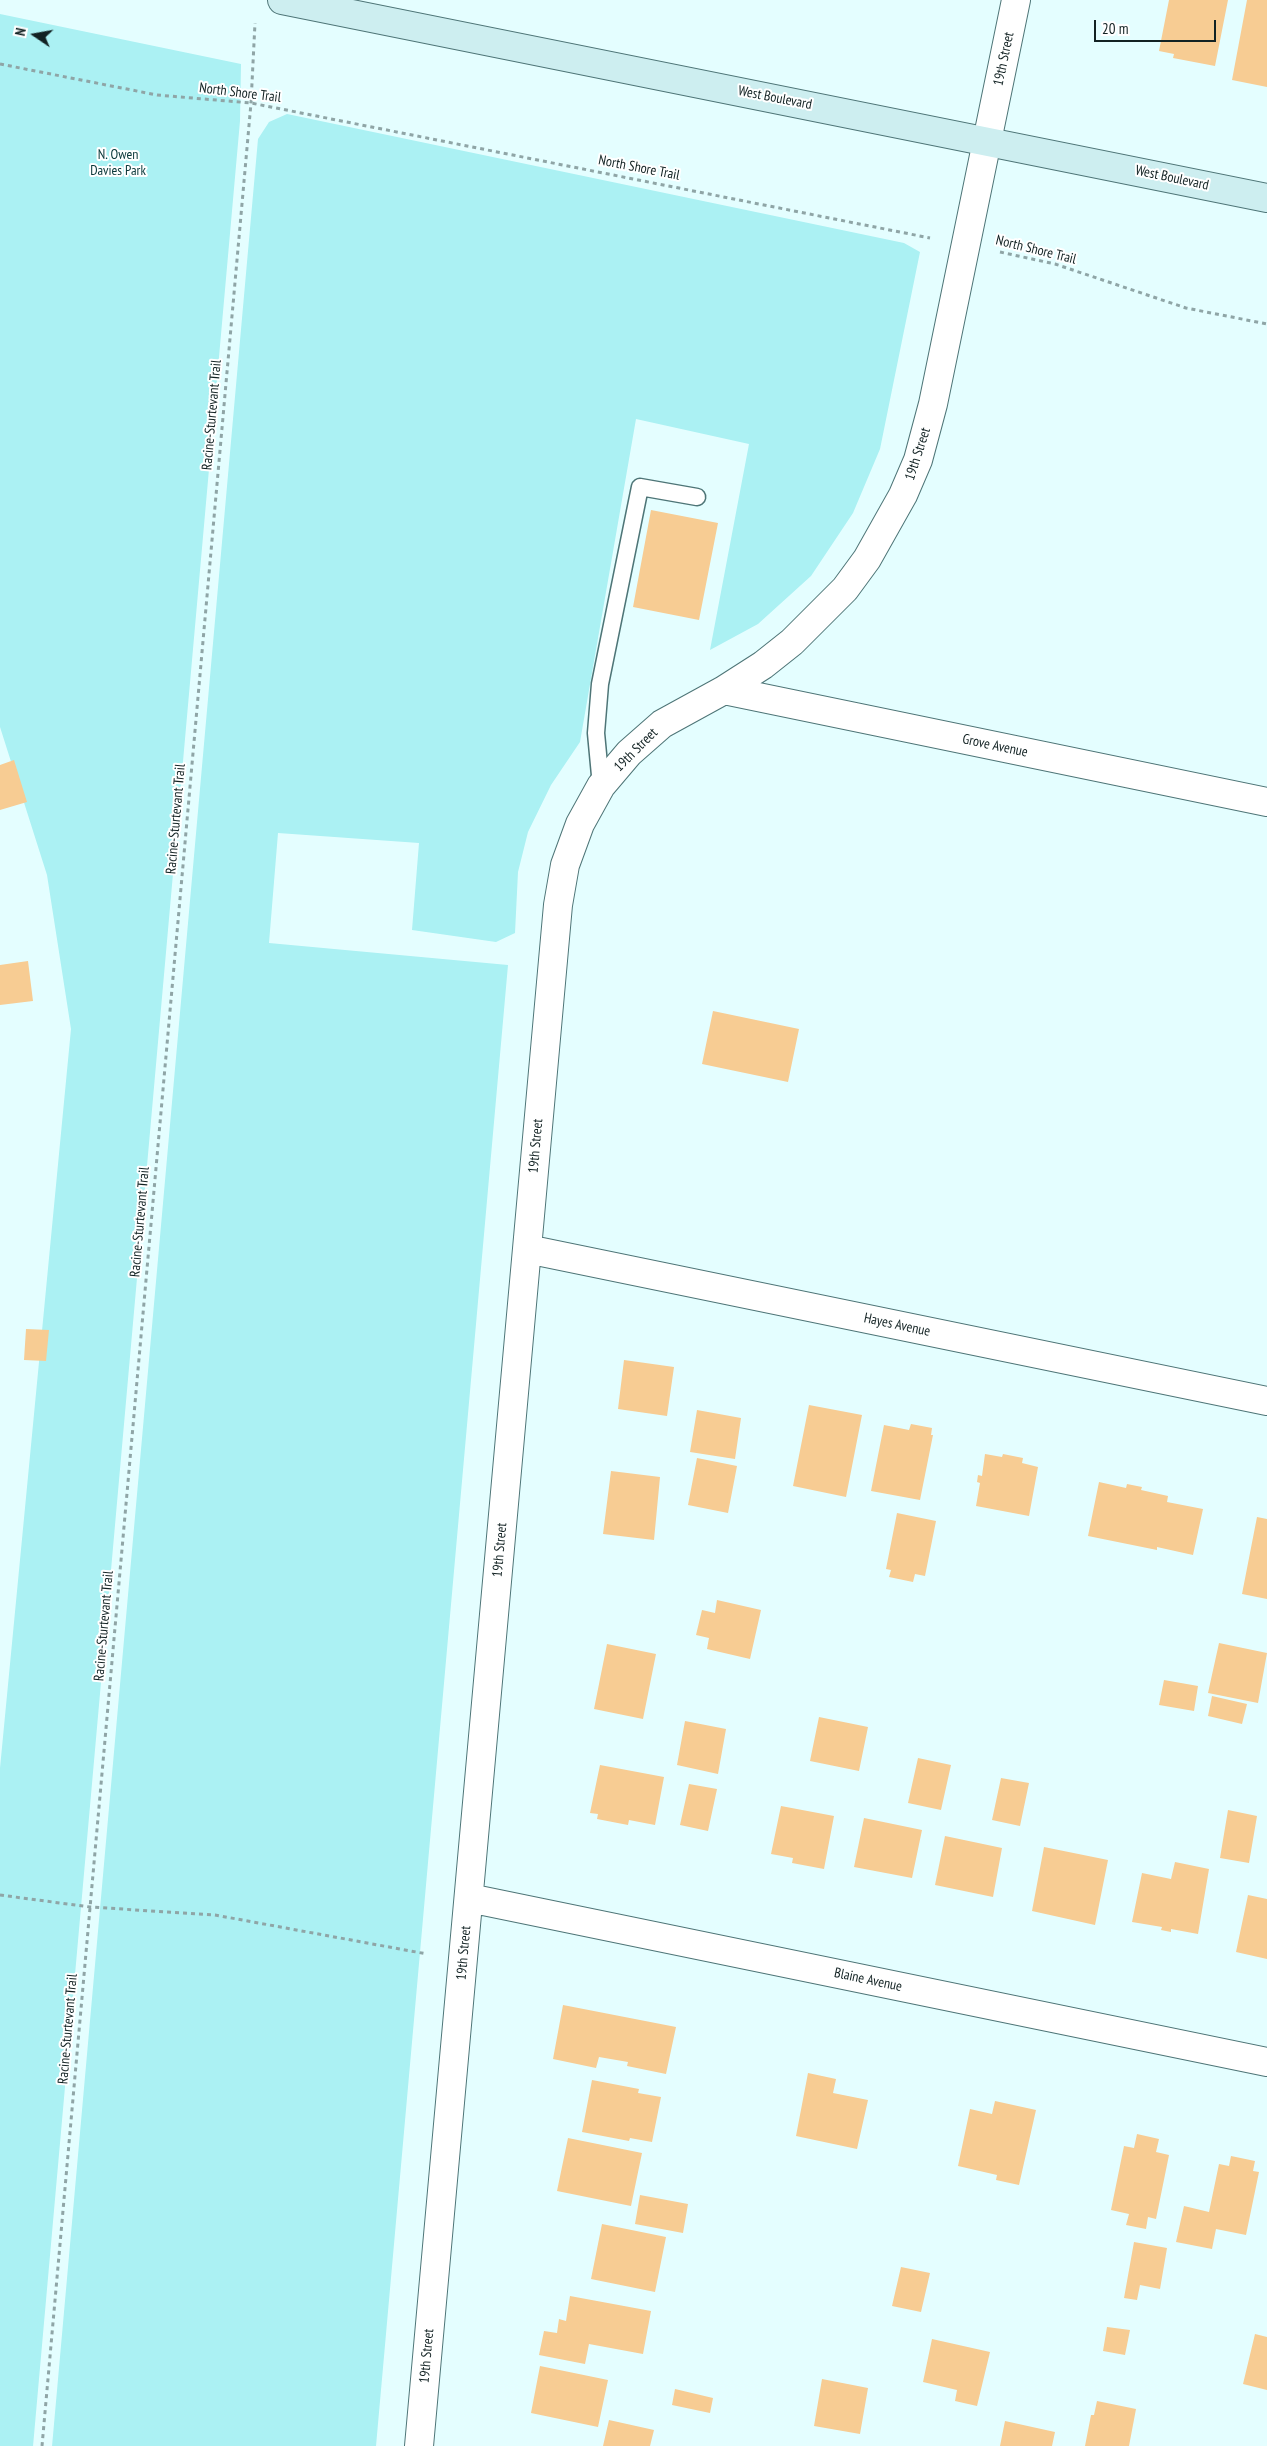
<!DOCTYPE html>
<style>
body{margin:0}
#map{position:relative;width:1267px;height:2446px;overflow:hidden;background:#e4feff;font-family:"PT Sans Narrow",sans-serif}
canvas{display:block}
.north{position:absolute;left:10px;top:10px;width:50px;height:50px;-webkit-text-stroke:4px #fff;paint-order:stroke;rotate:282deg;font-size:14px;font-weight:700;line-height:20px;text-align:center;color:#122223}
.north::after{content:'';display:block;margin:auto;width:18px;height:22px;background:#122223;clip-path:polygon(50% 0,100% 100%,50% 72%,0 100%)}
.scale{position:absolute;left:1094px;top:20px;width:122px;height:22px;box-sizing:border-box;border:2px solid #122223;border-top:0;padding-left:6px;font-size:15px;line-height:18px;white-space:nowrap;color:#122223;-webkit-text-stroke:4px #fff;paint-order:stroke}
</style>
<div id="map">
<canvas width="1267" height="2446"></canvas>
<div class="north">N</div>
<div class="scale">20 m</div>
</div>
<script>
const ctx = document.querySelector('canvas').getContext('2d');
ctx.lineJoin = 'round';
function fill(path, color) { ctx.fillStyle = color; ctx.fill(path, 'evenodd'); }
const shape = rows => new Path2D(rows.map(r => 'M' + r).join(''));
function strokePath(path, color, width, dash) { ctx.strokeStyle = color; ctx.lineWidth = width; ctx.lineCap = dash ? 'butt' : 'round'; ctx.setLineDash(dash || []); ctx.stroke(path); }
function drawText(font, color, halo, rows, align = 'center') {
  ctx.font = font + ' "PT Sans Narrow",sans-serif'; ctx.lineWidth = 4; ctx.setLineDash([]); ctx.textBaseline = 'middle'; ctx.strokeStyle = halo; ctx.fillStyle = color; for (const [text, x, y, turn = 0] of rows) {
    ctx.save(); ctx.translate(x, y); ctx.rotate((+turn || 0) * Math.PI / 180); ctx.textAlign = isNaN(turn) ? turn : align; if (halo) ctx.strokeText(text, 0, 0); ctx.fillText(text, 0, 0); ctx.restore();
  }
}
const green = shape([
 [0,14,241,64,240,121,33,2446,0,2446,0,1768,71,1029,47,875,0,727],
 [287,114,904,243,920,252,880,449,853,513,811,576,758,624,710,650,749,444,636,419,580,742,551,785,528,832,518,872,515,933,496,942,412,930,419,843,278,833,269,943,508,965,376,2446,52,2446,258,139,269,122]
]);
const building = shape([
 [1169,0,1228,0,1215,66,1173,58,1174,54,1159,51],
 [1247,0,1267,0,1267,87,1232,80],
 [651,510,718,523,699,620,633,607],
 [14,760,27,802,0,810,0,765],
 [28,961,33,1001,0,1005,0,965],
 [713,1011,799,1029,788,1082,702,1064],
 [26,1329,49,1330,46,1361,24,1360],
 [624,1360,674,1367,667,1416,618,1409],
 [809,1405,862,1415,846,1497,793,1486],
 [697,1410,741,1418,735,1459,690,1452],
 [911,1424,932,1428,931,1435,933,1435,920,1500,871,1491,884,1425,909,1430],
 [985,1454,1002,1457,1003,1454,1023,1458,1022,1463,1038,1467,1029,1516,976,1506,980,1483,977,1482,978,1475,982,1476],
 [697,1458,737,1466,728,1513,688,1505],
 [611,1471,660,1477,654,1540,603,1534],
 [1099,1482,1126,1488,1127,1484,1142,1487,1141,1490,1168,1496,1167,1502,1203,1509,1193,1555,1157,1547,1157,1550,1088,1536],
 [897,1513,936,1521,925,1576,915,1574,913,1582,889,1577,891,1570,886,1569],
 [1257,1517,1267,1519,1267,1599,1242,1594],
 [717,1600,761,1610,750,1659,707,1649,709,1638,696,1635,702,1610,715,1613],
 [1219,1643,1267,1653,1258,1703,1208,1693],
 [607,1644,656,1654,643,1719,594,1709],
 [1164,1680,1198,1686,1194,1711,1159,1705],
 [1212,1696,1247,1704,1242,1724,1208,1716],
 [819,1717,868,1727,859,1771,810,1761],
 [685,1721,726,1729,718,1774,677,1765],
 [918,1758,951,1765,941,1810,908,1803],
 [600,1765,664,1777,655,1825,629,1820,628,1825,597,1819,598,1814,590,1813],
 [1001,1778,1029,1783,1020,1826,992,1820],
 [689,1784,717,1789,708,1831,680,1825],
 [781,1806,834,1816,824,1869,792,1863,793,1858,771,1854],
 [1228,1810,1257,1816,1249,1863,1220,1858],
 [864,1818,922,1830,912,1878,854,1867],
 [945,1836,1002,1848,993,1897,935,1885],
 [1044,1847,1108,1860,1095,1925,1032,1911],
 [1175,1862,1209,1869,1198,1934,1171,1929,1171,1932,1161,1930,1162,1927,1132,1922,1142,1873,1171,1879],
 [1248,1895,1267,1899,1267,1959,1236,1952],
 [563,2005,676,2027,666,2074,627,2066,628,2062,599,2057,596,2068,553,2059],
 [808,2073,836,2079,833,2093,868,2100,857,2149,796,2136],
 [592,2080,639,2089,638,2093,661,2097,652,2142,630,2138,629,2141,582,2132],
 [995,2101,1036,2110,1019,2185,996,2180,997,2175,958,2166,970,2109,992,2114],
 [1137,2134,1159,2139,1156,2152,1169,2155,1156,2219,1148,2217,1146,2229,1126,2225,1129,2214,1111,2210,1124,2146,1134,2148],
 [568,2138,642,2153,631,2206,557,2191],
 [1231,2156,1255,2161,1253,2171,1259,2172,1246,2235,1216,2229,1212,2249,1176,2242,1184,2206,1209,2212,1219,2164,1229,2166],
 [640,2195,688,2204,683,2233,635,2224],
 [602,2224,666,2237,655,2292,591,2279],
 [1134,2242,1167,2248,1160,2289,1140,2285,1137,2300,1124,2298],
 [901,2267,930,2273,921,2312,892,2306],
 [570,2296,651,2311,643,2354,589,2344,585,2364,539,2355,544,2331,557,2333,559,2319,566,2321],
 [1107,2327,1130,2330,1125,2355,1103,2351],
 [1255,2334,1267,2337,1267,2390,1243,2384],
 [932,2339,990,2352,977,2406,955,2401,957,2390,923,2382],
 [540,2366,608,2380,598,2427,531,2413],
 [822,2379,868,2388,860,2434,814,2426],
 [675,2389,713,2398,710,2413,672,2405],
 [1097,2401,1136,2409,1129,2446,1085,2446,1091,2415,1094,2415],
 [609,2420,654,2430,650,2446,603,2446],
 [1005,2421,1055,2432,1052,2446,1000,2446]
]);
const path = shape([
 [0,64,157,95,251,103,930,238],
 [1000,252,1055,264,1186,308,1267,324],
 [0,1895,90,1907,215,1915,427,1954],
 [42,2446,251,103,255,23]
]);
const lane = shape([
 [601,786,596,733,600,684,640,487,697,497]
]);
const street = shape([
 [724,690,1267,802],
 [527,1249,1267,1401],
 [469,1898,1267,2062],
 [419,2446,558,905,565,865,580,824,601,786,629,753,662,724,724,690,763,665,792,642,845,589,867,559,903,495,918,460,933,404,1016,0]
]);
const secondary = shape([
 [282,0,1267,198]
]);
const streetNames = [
 ["19th Street",1004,59,-78],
 ["North Shore Trail",240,93,7],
 ["West Boulevard",775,98,11],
 ["North Shore Trail",639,168,11],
 ["West Boulevard",1172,178,12],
 ["North Shore Trail",1036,250,14],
 ["Racine-Sturtevant Trail",212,415,-85],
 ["19th Street",918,454,-72],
 ["Grove Avenue",995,746,12],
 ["19th Street",636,750,-45],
 ["Racine-Sturtevant Trail",176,819,-85],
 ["19th Street",536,1146,-85],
 ["Racine-Sturtevant Trail",140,1222,-85],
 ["Hayes Avenue",897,1325,12],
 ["19th Street",500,1550,-85],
 ["Racine-Sturtevant Trail",104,1626,-85],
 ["19th Street",464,1953,-85],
 ["Blaine Avenue",868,1980,12],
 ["Racine-Sturtevant Trail",68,2029,-85],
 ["19th Street",427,2356,-85]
];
const parkNames = [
 ["N. Owen",118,155],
 ["Davies Park",118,171]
];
fill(green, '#abf1f3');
fill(building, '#f7cc93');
strokePath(lane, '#4e7577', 19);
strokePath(street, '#4e7577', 30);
strokePath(secondary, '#4e7577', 30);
strokePath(path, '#8fa5a6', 3, [4, 4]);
strokePath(lane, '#fff', 16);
strokePath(street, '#fff', 28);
strokePath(secondary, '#cdeef0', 28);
drawText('14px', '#122223', '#fff', streetNames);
drawText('14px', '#093739', '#fff', parkNames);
</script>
